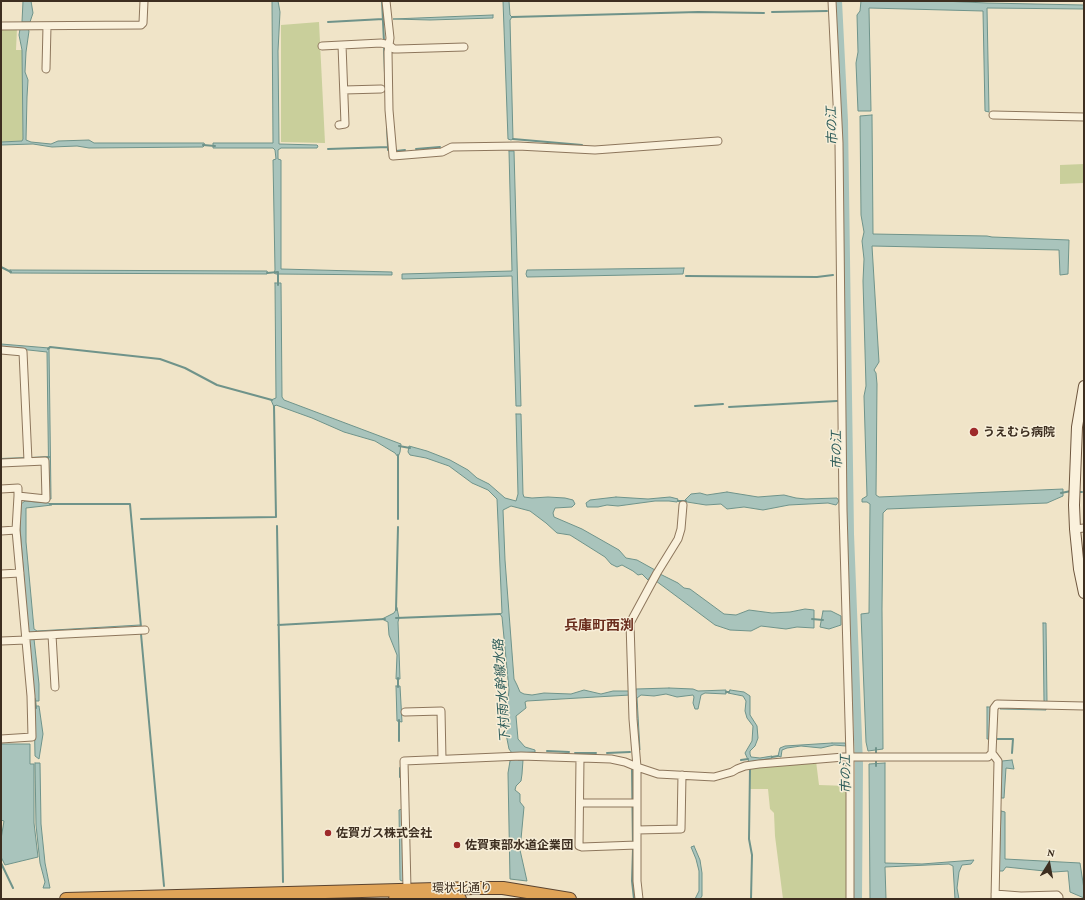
<!DOCTYPE html>
<meta charset="utf-8">
<style>
body{margin:0}
#map{position:relative;width:1085px;height:900px;overflow:hidden;background:#f0e4c8;font-family:"Crimson Pro",serif}
canvas{display:block}
.frame{position:absolute;inset:0;border:2px solid #3d2e20;pointer-events:none}
.north{position:absolute;left:1029px;top:844px;width:40px;height:40px;-webkit-text-stroke:3px #f7eed8;paint-order:stroke;rotate:11deg;font-size:11px;font-weight:700;line-height:16px;text-align:center;color:#3d2e20}
.north::after{content:'';display:block;margin:auto;width:14px;height:18px;background:#3d2e20;clip-path:polygon(50% 0,100% 100%,50% 72%,0 100%)}
</style>
<div id="map">
<canvas width="1085" height="900"></canvas>
<div class="frame"></div>
<div class="north">N</div>
</div>
<script>
const ctx = document.querySelector('canvas').getContext('2d');
ctx.lineJoin = 'round';
function fill(path, color) { ctx.fillStyle = color; ctx.fill(path, 'evenodd'); }
const shape = rows => new Path2D(rows.map(r => 'M' + r).join(''));
function strokePath(path, color, width, dash) { ctx.strokeStyle = color; ctx.lineWidth = width; ctx.lineCap = dash ? 'butt' : 'round'; ctx.setLineDash(dash || []); ctx.stroke(path); }
function drawText(font, color, halo, rows, align = 'center') {
  ctx.font = font + ' "Crimson Pro","Noto Sans JP",serif'; ctx.lineWidth = 3; ctx.setLineDash([]); ctx.textBaseline = 'middle'; ctx.strokeStyle = halo; ctx.fillStyle = color; for (const [text, x, y, turn = 0] of rows) {
    ctx.save(); ctx.translate(x, y); ctx.rotate((+turn || 0) * Math.PI / 180); ctx.textAlign = isNaN(turn) ? turn : align; if (halo) ctx.strokeText(text, 0, 0); ctx.fillText(text, 0, 0); ctx.restore();
  }
}
const green = shape([
 [319,22,325,143,281,142,281,25],
 [1,28,17,28,16,50,22,50,23,139,22,141,1,142,1,147],
 [1084,164,1084,183,1060,184,1060,165],
 [816,761,819,785,848,786,848,899,783,899,775,836,774,813,770,809,768,789,749,789,750,769,759,765]
]);
const water = shape([
 [23,1,31,1,33,13,30,22,22,22,23,1],
 [272,1,278,1,280,12,278,51,279,144,317,145,318,146,317,148,281,148,278,150,278,159,281,160,281,269,392,272,392,275,276,274,274,273,275,270,273,160,276,159,275,150,273,148,213,148,213,143,273,143,272,1],
 [503,1,509,1,510,15,512,17,510,20,513,139,511,140,508,139,503,1],
 [861,1,942,1,987,3,1084,5,1084,9,987,8,989,112,985,111,983,11,869,8,871,111,858,111,856,63,858,52,857,15,860,11,861,1],
 [493,15,493,18,430,20,393,19,493,15],
 [20,29,28,29,29,31,26,52,25,72,28,80,27,97,26,140,31,142,51,144,58,141,89,140,94,143,204,143,205,145,203,147,89,148,77,146,52,147,33,144,1,145,1,142,22,141,23,139,22,50,19,35,20,29],
 [872,115,873,234,987,236,992,237,1069,240,1068,274,1060,275,1059,250,872,246,879,362,874,370,876,373,877,384,876,495,879,497,1063,489,1063,496,1047,503,887,509,883,513,882,609,883,749,868,751,866,742,861,614,869,613,870,504,867,502,862,502,862,499,867,496,864,396,866,386,863,281,864,259,862,241,864,232,861,215,860,116,872,115],
 [509,151,514,151,521,406,516,406,512,276,402,279,402,274,512,271,509,151],
 [684,268,683,274,527,277,526,274,527,270,684,268],
 [10,270,267,271,268,273,267,274,10,273,10,270],
 [275,283,281,283,282,397,284,400,401,444,400,452,398,457,395,453,375,441,344,432,312,418,276,405,274,407,271,400,276,398,275,283],
 [1,344,49,348,51,499,49,499,47,352,1,347,1,344],
 [516,414,521,414,523,494,524,497,532,498,548,497,565,498,573,500,575,504,572,507,555,508,553,513,554,517,582,529,619,550,626,558,637,560,655,570,648,580,642,574,638,575,633,571,622,565,617,567,611,564,605,557,570,535,557,533,546,523,530,511,511,506,503,510,505,560,514,679,517,685,520,692,524,694,532,695,544,693,571,694,584,690,601,694,613,691,629,691,630,695,527,701,525,702,526,708,516,716,518,739,525,747,535,750,535,752,518,753,518,760,523,760,522,774,521,781,516,786,515,790,520,794,520,802,524,807,520,850,527,881,510,879,508,773,510,761,512,760,512,753,509,749,505,729,505,708,508,699,509,690,502,617,500,614,502,613,497,499,488,490,472,483,449,466,426,458,410,455,408,452,409,446,427,451,450,460,468,470,477,478,489,484,505,498,516,501,518,494,516,414],
 [727,492,758,497,784,495,796,498,806,499,837,498,839,501,836,505,828,503,789,505,763,510,744,507,727,509,721,504,706,505,687,502,685,500,691,494,700,493,707,495,727,492],
 [616,497,648,499,670,497,678,499,677,502,669,501,655,501,618,506,607,505,598,507,587,507,586,503,590,500,616,497],
 [25,501,48,503,51,504,52,505,26,508,26,542,34,629,37,631,140,625,141,627,28,633,20,527,21,504,25,501],
 [660,574,678,583,684,588,690,589,724,614,736,615,749,610,772,613,790,612,805,609,814,610,814,628,797,627,786,629,761,626,751,631,730,630,715,625,656,581,660,574],
 [397,608,399,618,398,622,400,679,396,679,397,655,389,635,388,622,382,619,394,613,397,608],
 [823,611,831,611,841,616,841,625,829,629,820,627,823,611],
 [1043,623,1046,623,1047,702,1044,701,1043,623],
 [28,639,34,639,39,684,39,701,33,701,28,639],
 [396,686,400,686,402,722,397,721,396,686],
 [669,688,693,689,698,691,726,690,726,694,705,693,701,695,698,709,695,709,693,703,694,697,693,695,677,697,666,694,654,696,641,695,637,698,640,750,638,750,635,698,636,689,669,688],
 [730,690,744,692,750,696,750,715,757,726,758,738,755,746,750,751,750,754,751,757,760,758,772,756,772,758,749,762,745,753,752,741,753,726,747,718,745,711,746,701,743,696,728,693,730,690],
 [34,706,39,706,43,734,39,759,35,756,34,706],
 [987,707,990,707,989,739,987,739,987,707],
 [1002,707,1046,708,1046,710,1000,709,1002,707],
 [832,743,845,743,846,746,834,745,821,748,801,746,787,748,782,750,781,757,778,756,780,748,785,746,832,743],
 [1,744,30,744,30,764,34,764,34,823,38,857,5,865,1,857,1,839,4,821,1,820,1,744],
 [1012,760,1014,769,1006,768,1004,798,1001,798,1002,761,1012,760],
 [35,763,40,763,41,824,45,863,50,888,43,888,45,882,40,863,36,825,35,763],
 [885,763,885,863,922,864,974,860,971,864,962,865,959,872,957,888,959,899,955,899,953,866,949,864,885,867,886,899,870,899,869,764,885,763],
 [402,809,404,880,402,881,400,880,399,810,402,809],
 [1001,811,1005,812,1005,859,1080,863,1084,889,1084,898,1070,892,1068,871,1054,872,1006,867,1003,871,999,871,1001,811],
 [694,846,700,860,702,873,702,896,700,899,695,899,699,891,699,871,696,859,691,847,694,846]
]);
const stream = shape([
 [382,1,384,42],
 [772,12,827,11],
 [512,17,698,12,764,13],
 [328,22,383,19],
 [384,46,385,74],
 [387,126,388,147],
 [513,139,582,145],
 [203,145,215,146],
 [328,149,388,147,388,150],
 [416,149,440,147],
 [396,151,405,150],
 [1,267,11,272],
 [267,273,278,272,278,285],
 [686,276,817,277,833,275],
 [48,349,50,347,160,359,185,368,217,385,272,400],
 [695,406,723,404],
 [729,407,837,401],
 [399,446,410,448],
 [398,455,398,519],
 [30,458,49,457],
 [1,459,26,458],
 [1077,492,1082,492],
 [1061,493,1071,491],
 [678,501,686,501],
 [50,504,130,504,141,627],
 [141,519,276,517,274,406],
 [277,526,283,882],
 [396,610,398,527],
 [396,618,500,614],
 [812,619,823,620],
 [278,625,385,619],
 [141,634,164,886],
 [398,678,398,687],
 [726,692,729,692],
 [35,699,36,708],
 [399,720,399,741],
 [997,739,1013,739,1012,753],
 [876,748,876,766],
 [547,751,569,752],
 [575,753,596,753],
 [607,753,630,752],
 [772,757,778,756],
 [741,760,748,759],
 [400,768,400,777],
 [632,769,633,849,632,881,634,899],
 [750,769,749,839,752,855,751,899],
 [1,863,13,888]
]);
const canal = shape([
 [838,1,844,121,850,534,859,764,858,899]
]);
const street = shape([
 [386,1,390,38,388,52,389,110,393,156,442,152,452,147,518,146,595,150,718,141],
 [832,1,839,143,843,510,850,756,850,899],
 [1,26,141,25,143,23,144,1],
 [322,46,381,43,389,45,394,49,398,49,464,47],
 [46,69,47,26],
 [344,90,381,89],
 [993,115,1084,117],
 [339,125,345,124,342,45],
 [1,350,23,352,28,461],
 [1,463,45,461,46,499,18,496,16,530,31,696,32,737,1,739],
 [1,489,18,488,18,496],
 [1075,529,1084,528],
 [1,531,16,530],
 [1,574,20,573],
 [52,635,55,687],
 [26,636,145,630],
 [1,641,26,640],
 [405,712,441,711,442,759],
 [992,753,998,761,995,899],
 [580,758,579,846,582,847,637,845],
 [580,803,637,803],
 [637,830,681,829,682,775],
 [407,889,404,761,521,756,611,759,625,762,637,767,658,774,714,777,732,772,737,769,745,766,759,764,844,757,988,757,992,753,994,708,997,704,1084,706],
 [995,894,1021,896],
 [639,899,637,881,637,767,633,719,630,623,657,573,678,539,681,529,683,505],
 [1021,899,1021,896,1057,895,1059,897,1059,899]
]);
const secondary = shape([
 [1084,386,1077,427,1074,505,1075,529,1079,569,1084,593]
]);
const highway = shape([
 [66,899,473,888,503,888,570,899],
 [395,899,460,899]
]);
const markers = [
 [974,432,5,"#9e2a2b"],
 [328,833,4,"#9e2a2b"],
 [457,845,4,"#9e2a2b"]
];
const poiNames = [
 ["うえむら病院",983,432],
 ["佐賀ガス株式会社",336,833],
 ["佐賀東部水道企業団",465,845]
];
const streetNames = [
 ["環状北通り",462,888]
];
const waterNames = [
 ["市の江",832,126,-92],
 ["市の江",837,450,-91],
 ["下村雨水幹線水路",502,691,-94],
 ["市の江",846,774,-91]
];
const quarterNames = [
 ["兵庫町西渕",599,626]
];
fill(green, '#c9cf9b');
fill(water, '#a9c4bc');
strokePath(water, '#6f938a', 1);
strokePath(stream, '#6f938a', 2);
strokePath(canal, '#a9c4bc', 8);
strokePath(street, '#8d765c', 9);
strokePath(secondary, '#6f573f', 12);
strokePath(highway, '#5b4430', 14);
strokePath(street, '#faf1dc', 7);
strokePath(secondary, '#faf1dc', 10);
strokePath(highway, '#e0a458', 12);
for (const [x, y, r, color] of markers) { const dot = new Path2D(); dot.arc(x, y, r, 0, 2 * Math.PI); ctx.fillStyle = color; ctx.fill(dot); strokePath(dot, '#f7eed8', 1.5); }
drawText('bold 12px', '#3d2e20', '#f7eed8', poiNames, 'left');
drawText('12px', '#3d2e20', '#f7eed8', streetNames);
drawText('italic 13px', '#2f5d5a', '#f7eed8', waterNames);
drawText('bold 14px', '#6b2e1e', '#f7eed8', quarterNames);
</script>
